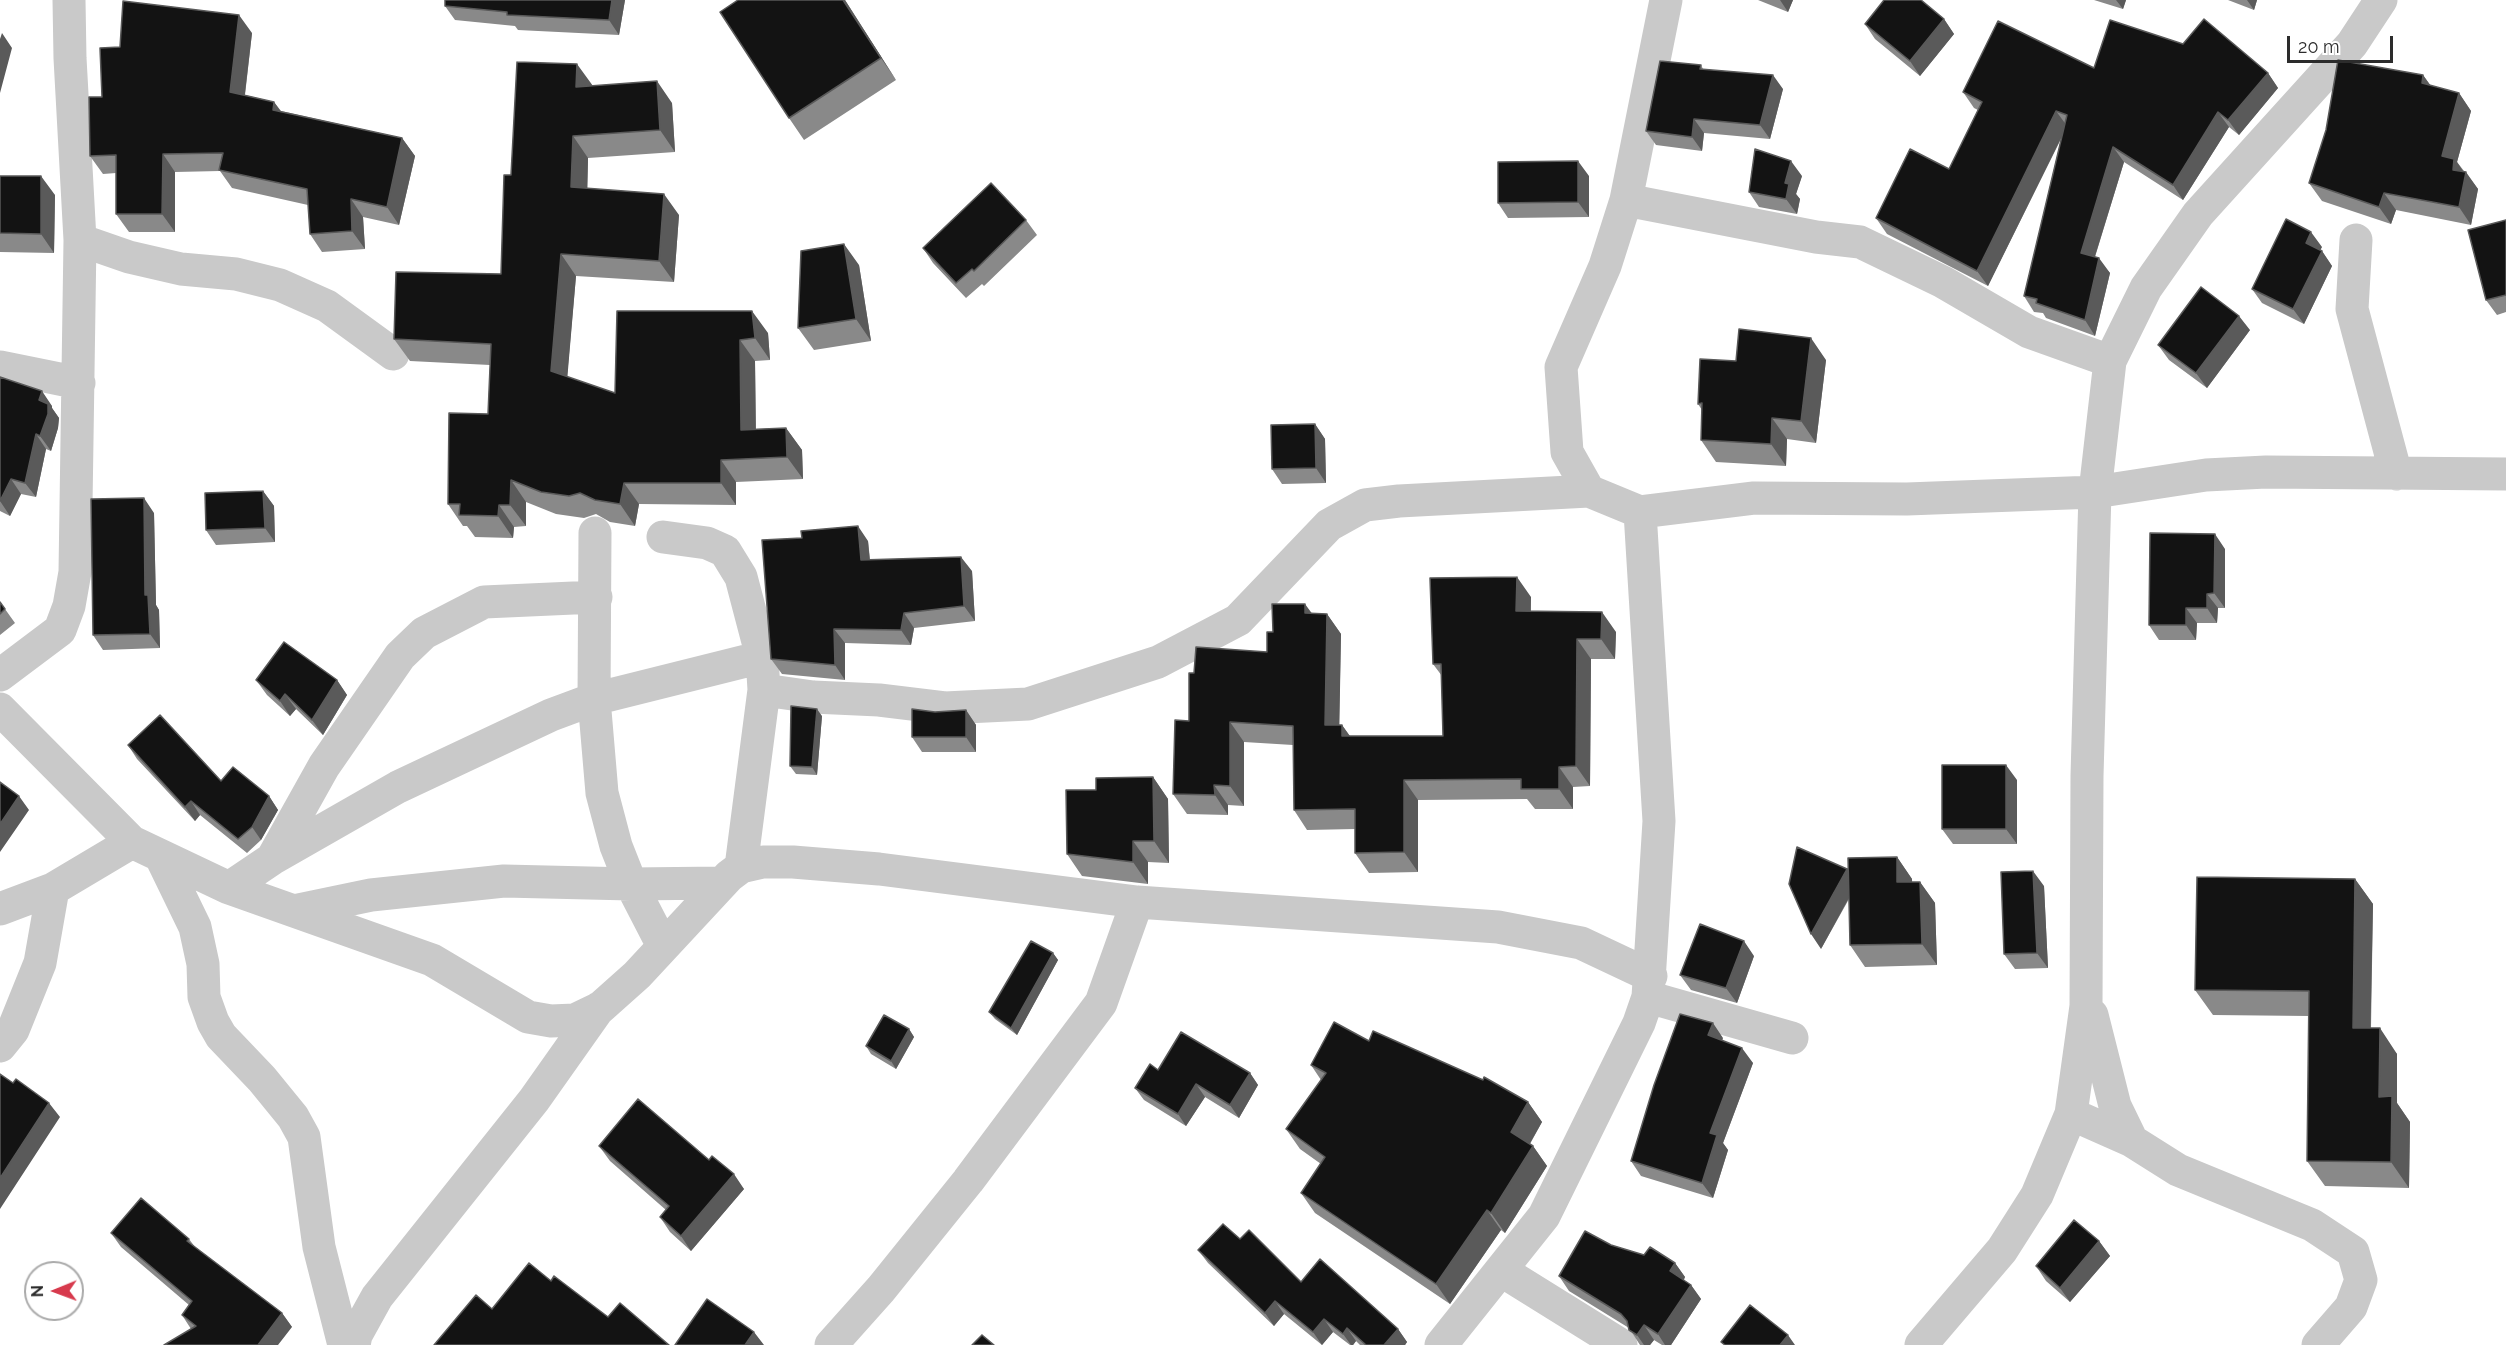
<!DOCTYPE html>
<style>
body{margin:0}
#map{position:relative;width:2506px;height:1345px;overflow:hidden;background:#fff;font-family:Raleway,sans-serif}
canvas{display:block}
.north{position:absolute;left:24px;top:1261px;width:60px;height:60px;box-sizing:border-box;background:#fff;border:2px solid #ababab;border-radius:50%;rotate:269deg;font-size:16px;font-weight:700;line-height:24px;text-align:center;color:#2c2c2c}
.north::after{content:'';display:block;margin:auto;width:21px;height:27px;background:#d73a4d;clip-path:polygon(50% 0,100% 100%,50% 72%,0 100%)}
.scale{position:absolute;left:2287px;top:36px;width:106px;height:27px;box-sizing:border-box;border:3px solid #2c2c2c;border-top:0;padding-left:8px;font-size:18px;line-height:21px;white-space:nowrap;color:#2c2c2c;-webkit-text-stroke:4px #fff;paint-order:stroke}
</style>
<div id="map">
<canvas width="2506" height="1345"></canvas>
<div class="north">N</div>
<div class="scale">20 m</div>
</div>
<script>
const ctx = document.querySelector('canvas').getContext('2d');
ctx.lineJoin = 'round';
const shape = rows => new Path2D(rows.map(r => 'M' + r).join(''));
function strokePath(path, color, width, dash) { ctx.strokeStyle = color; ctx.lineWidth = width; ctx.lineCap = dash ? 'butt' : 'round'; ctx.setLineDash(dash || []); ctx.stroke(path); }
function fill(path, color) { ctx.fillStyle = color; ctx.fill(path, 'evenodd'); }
const street = shape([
 [1666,0,1626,200,1605,266,1561,367,1567,452,1589,491,1640,512,1754,498,1907,499,2095,492,2206,475,2266,472,2506,474],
 [1626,200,1816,237,1860,242,1943,282,2029,332,2110,361],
 [80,240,129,257,181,269,236,274,280,285,327,306,393,354],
 [2356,240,2352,309,2396,474],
 [0,367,79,383],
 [595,533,594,699,602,793,616,846,631,884,663,946],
 [663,537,707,543,725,551,741,577,762,657,764,690,741,867],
 [0,675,60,630,69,606,75,572,80,240,70,58,69,0],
 [764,690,813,697,879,700,945,708,1028,704,1158,662,1238,620,1329,525,1365,505,1399,501,1589,491],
 [0,709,132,842,229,888,432,960,528,1017,551,1021,575,1020,600,1008,637,975,729,876,741,867,763,862,793,862,879,869,1137,902,1498,927,1581,943,1651,976],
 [161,857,195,927,203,964,204,997,213,1022,221,1036,262,1079,293,1117,304,1137,319,1247,344,1345],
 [272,859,324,766,400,656,424,633,484,602,596,597],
 [229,888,272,859,398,787,551,715,594,699,762,657],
 [0,909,53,889,132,842],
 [294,911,371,895,504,881,631,884,722,883],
 [1648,997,1792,1038],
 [2092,1015,2115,1106,2132,1141],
 [0,1046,13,1030,40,963,53,889],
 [2071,1114,2132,1141,2178,1170,2312,1225,2353,1252,2361,1280,2351,1307,2318,1345],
 [1502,1271,1621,1345],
 [354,1345,356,1335,377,1297,534,1100,599,1008],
 [831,1345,881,1289,968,1181,1101,1003,1137,902],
 [1441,1345,1544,1216,1639,1023,1648,997,1659,821,1640,512],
 [1921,1345,2002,1250,2037,1195,2071,1114,2086,1006,2087,776,2095,492,2110,361,2146,288,2198,214,2352,44,2381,0]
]);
const wall = shape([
 [625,0,619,35,518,30,515,26,455,20,445,6],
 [738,0,845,0,896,80,804,140,789,118],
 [1758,0,1793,0,1788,12],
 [2094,0,2126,0,2123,9],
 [2228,0,2257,0,2254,10],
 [1944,19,1954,34,1920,76,1875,39,1865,24],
 [252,33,245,95,274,102,281,111,402,138,415,156,399,225,363,217,365,249,322,252,310,234,308,205,232,188,220,171,175,172,175,232,129,232,116,214,116,173,103,174,90,156,102,97,120,47],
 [1701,65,1703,69,1783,89,1770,139,1704,133,1702,151,1656,145,1646,131],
 [2094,68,2268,73,2278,88,2239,135,2229,127,2183,200,2124,162,2095,257,2110,273,2095,336,2046,318,2043,313,2034,312,2024,296,2061,139,1988,286,1887,234,1876,218,1949,169,1978,110,1974,108,1963,92],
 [2423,75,2431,86,2459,93,2471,111,2457,162,2478,189,2471,225,2396,210,2391,224,2322,201,2309,183],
 [592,86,672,103,675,152,588,158,587,188,679,215,674,282,576,276,567,377,615,393,617,311,768,333,770,360,755,361,756,429,786,428,802,450,803,479,736,482,736,505,639,504,635,526,610,522,596,514,584,518,556,514,526,502,526,526,514,527,513,538,475,537,467,526,463,526,448,504,488,414,490,365,410,361,394,339,501,274,511,175],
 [0,176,55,195,54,253,0,252],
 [1589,176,1589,217,1508,218,1498,203],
 [1802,176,1796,194,1800,199,1797,214,1759,207,1749,192],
 [1026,220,1037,235,984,286,982,284,966,298,933,263,923,248],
 [2506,220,2506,312,2497,315,2486,300],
 [2322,247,2320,250,2322,251,2332,266,2304,324,2262,303,2252,289],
 [859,265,871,341,814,350,798,328],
 [2250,330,2207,388,2169,360,2158,345],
 [1826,360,1816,443,1787,439,1786,466,1716,462,1701,440,1702,410,1698,404,1736,361],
 [0,377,52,406,52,408,59,418,58,428,51,451,46,449,36,497,21,494,10,516,0,511],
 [1315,424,1325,439,1326,483,1282,484,1272,469],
 [263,491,274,506,275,542,216,545,206,530],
 [154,513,156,605,159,610,160,648,103,650,93,635],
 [868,541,870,559,972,571,975,621,914,628,911,645,845,643,845,680,782,674,771,659],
 [2225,549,2225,608,2218,608,2217,623,2197,623,2196,640,2159,640,2149,625],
 [1531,597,1531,611,1616,632,1615,659,1591,659,1590,786,1573,787,1573,809,1535,809,1527,799,1418,800,1418,872,1369,873,1355,853,1355,829,1307,830,1294,810,1293,745,1244,742,1244,806,1228,805,1228,815,1187,814,1173,794,1189,721,1194,673,1267,652,1273,632,1311,613,1327,614,1341,634,1339,725,1342,725,1350,736,1443,736,1442,676,1433,664],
 [0,602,15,623,0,635],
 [256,680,337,680,347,695,323,735,296,709,290,716,267,695],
 [966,710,976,725,976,752,922,752,912,737,935,712],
 [822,716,817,775,796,774,790,766],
 [128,745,221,781,269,796,278,810,261,840,247,853,200,815,195,821,137,759],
 [1153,777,1168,799,1169,863,1148,862,1148,884,1082,876,1067,854,1096,790],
 [2017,780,2017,844,1953,844,1942,829],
 [1897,857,1912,879,1912,882,1920,882,1935,903,1937,965,1865,967,1850,945,1849,899,1821,949,1847,869,1848,870],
 [2355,879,2373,904,2371,1028,2397,1054,2397,1103,2410,1122,2409,1188,2325,1186,2307,1161,2309,1016,2213,1015,2195,990],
 [2044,886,2048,968,2015,969,2004,954],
 [1053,953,1058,960,1017,1035,995,1019,989,1012],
 [1754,956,1737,1003,1691,990,1680,975],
 [909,1029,914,1037,896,1069,871,1054,866,1046],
 [1723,1038,1722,1040,1753,1063,1723,1143,1728,1150,1713,1198,1641,1176,1631,1161],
 [1369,1041,1528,1102,1542,1122,1530,1144,1533,1146,1547,1166,1505,1233,1501,1230,1450,1304,1315,1213,1301,1193,1321,1164,1300,1149,1286,1129,1321,1080,1311,1065],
 [1158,1070,1250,1073,1258,1085,1239,1118,1205,1097,1186,1126,1144,1100,1135,1088],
 [599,1146,709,1160,744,1189,691,1251,670,1232,660,1217,666,1210,610,1161],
 [111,1233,189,1239,195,1247,282,1313,292,1327,191,1329,182,1315,189,1305,121,1247],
 [1240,1239,1301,1282,1398,1329,1407,1342,1405,1345,1360,1345,1356,1341,1353,1345,1350,1345,1333,1332,1322,1345,1284,1314,1274,1326,1208,1263,1198,1250],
 [2099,1241,2110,1256,2070,1302,2046,1281,2036,1266],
 [1611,1245,1644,1255,1675,1263,1685,1277,1684,1280,1691,1285,1701,1299,1671,1345,1662,1345,1654,1340,1650,1345,1640,1345,1629,1328,1569,1291,1559,1276]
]);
const shadedWall = shape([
 [612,0,625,0,619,35,609,20],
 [843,0,845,0,896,80,881,58],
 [1780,0,1793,0,1788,12],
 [2116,0,2126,0,2123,9],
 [2247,0,2257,0,2254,10],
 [239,15,252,33,243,110,230,92],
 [1944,19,1954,34,1920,76,1910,61],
 [2,33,12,48,0,93,0,39],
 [577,64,593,86,576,87],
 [2268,73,2278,88,2239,135,2228,120],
 [1773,75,1783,89,1770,139,1760,125],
 [2423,75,2435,92,2422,83],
 [657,81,672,103,675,152,660,130],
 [2459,93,2471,111,2457,162,2465,174,2466,172,2478,189,2471,225,2459,207,2442,156],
 [274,102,287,120,273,110],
 [2056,111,2067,126,1988,286,1977,271],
 [2218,112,2229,127,2183,200,2173,185],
 [1694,119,1704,133,1702,151,1692,137],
 [573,136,588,158,587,209,571,187],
 [402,138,415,156,399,225,387,207],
 [2113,147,2124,162,2091,269,2081,253],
 [163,154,175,172,175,232,162,214],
 [1578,161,1589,176,1589,217,1578,202],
 [1791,161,1802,176,1796,194,1800,199,1797,214,1786,199,1785,183],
 [41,176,55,195,54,253,41,234],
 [2384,193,2396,210,2391,224,2379,207],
 [664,194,679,215,674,282,659,261],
 [351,199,363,217,365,249,352,231],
 [2311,232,2322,247,2316,258,2306,243],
 [844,244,859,265,871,341,856,319],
 [2322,251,2332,266,2304,324,2293,309],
 [561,254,576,276,566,393,551,371],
 [2099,258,2110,273,2095,336,2085,320],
 [752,311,768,333,770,360,755,338],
 [2239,316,2250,330,2207,388,2196,373],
 [1811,338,1826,360,1816,443,1801,421],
 [740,340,755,361,756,452,741,430],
 [42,391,52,406,52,408,59,418,58,428,51,451,40,436,39,400],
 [1772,418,1787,439,1786,466,1771,444],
 [1315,424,1325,439,1326,483,1316,468],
 [786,428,802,450,803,479,787,457],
 [36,434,46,449,36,497,25,483],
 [721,460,736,482,736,505,721,483],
 [11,479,21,494,10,516,0,501],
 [511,480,526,502,526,526,510,505],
 [624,483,639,504,635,526,620,504],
 [263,491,274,506,275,542,265,528],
 [144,498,154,513,156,605,159,610,160,648,150,634,145,595],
 [499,505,514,527,513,538,498,516],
 [858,526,868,541,871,574,861,560],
 [2215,534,2225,549,2225,608,2214,593],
 [961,557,972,571,975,621,964,606],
 [1517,577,1531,597,1530,631,1516,611],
 [2207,594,2218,608,2217,623,2207,608],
 [1305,604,1319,623,1305,613],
 [2186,608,2197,623,2196,640,2186,625],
 [1602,612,1616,632,1615,659,1601,639],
 [904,613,914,628,911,645,901,630],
 [1327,614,1341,634,1339,745,1325,725],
 [834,629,845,643,845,680,835,665],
 [1577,639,1591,659,1590,786,1576,766],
 [337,680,347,695,323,735,312,720],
 [285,694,296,709,290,716,280,701],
 [817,709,822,716,817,775,812,767],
 [966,710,976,725,976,752,966,737],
 [1230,722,1244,742,1244,806,1230,786],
 [1342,725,1356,745,1342,736],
 [2006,765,2017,780,2017,844,2006,829],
 [1559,767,1573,787,1573,809,1559,789],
 [1153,777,1168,799,1169,863,1154,841],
 [1404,780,1418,800,1418,872,1404,852],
 [1214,785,1228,805,1228,815,1215,795],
 [19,796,29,810,0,852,0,824],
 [269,796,278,810,261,840,252,827],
 [191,801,200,815,195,821,185,807],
 [1133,841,1148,862,1148,884,1133,862],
 [1897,857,1912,879,1913,904,1897,882],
 [1847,869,1857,883,1821,949,1811,934],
 [2033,871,2044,886,2048,968,2037,953],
 [2355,879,2373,904,2370,1053,2353,1028],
 [1920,882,1935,903,1937,965,1922,944],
 [1744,941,1754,956,1737,1003,1726,988],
 [1053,953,1058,960,1017,1035,1011,1028],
 [1713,1023,1723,1038,1719,1050,1708,1035],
 [2380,1028,2397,1054,2397,1103,2410,1122,2409,1188,2391,1162,2379,1097],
 [909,1029,914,1037,896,1069,891,1061],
 [1742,1048,1753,1063,1723,1143,1728,1150,1713,1198,1702,1183,1710,1133],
 [1250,1073,1258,1085,1239,1118,1230,1105],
 [1196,1084,1205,1097,1186,1126,1178,1114],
 [1528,1102,1542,1122,1525,1152,1511,1132],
 [49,1103,60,1117,0,1209,0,1178],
 [1533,1146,1547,1166,1505,1233,1491,1213],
 [734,1174,744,1189,691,1251,681,1236],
 [1487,1210,1501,1230,1450,1304,1436,1284],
 [2099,1241,2110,1256,2070,1302,2060,1288],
 [1675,1263,1685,1277,1680,1286,1670,1271],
 [1691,1285,1701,1299,1671,1345,1665,1345,1658,1334],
 [1275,1301,1284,1314,1274,1326,1265,1313],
 [282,1313,292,1327,278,1345,258,1345],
 [1324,1319,1333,1332,1322,1345,1313,1332],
 [1644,1325,1654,1340,1650,1345,1644,1345,1637,1335],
 [1347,1328,1356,1341,1353,1345,1351,1345,1343,1334],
 [1398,1329,1407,1342,1405,1345,1384,1345],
 [754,1332,764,1345,745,1345],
 [1788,1335,1795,1345,1780,1345]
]);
const building = shape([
 [445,0,612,0,609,20,507,15,507,12,445,6,445,0],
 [738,0,843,0,881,58,789,118,720,12,738,0],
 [1884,0,1921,0,1944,19,1910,61,1865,24,1884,0],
 [123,1,239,15,230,92,274,102,273,110,402,138,387,207,351,199,352,231,310,234,307,189,219,170,223,153,163,154,162,214,116,214,116,155,90,156,89,97,102,97,100,48,120,47,123,1],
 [2204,19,2268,73,2228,120,2218,112,2173,185,2113,147,2081,253,2099,258,2085,320,2036,303,2037,299,2024,296,2067,115,2056,111,1977,271,1876,218,1910,149,1949,169,1982,102,1963,92,1998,21,2094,68,2110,20,2183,44,2204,19],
 [2338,60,2423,75,2422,83,2459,93,2442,156,2454,159,2453,170,2466,172,2459,207,2384,193,2379,207,2309,183,2326,130,2338,60],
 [1660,61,1701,65,1700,69,1773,75,1760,125,1694,119,1692,137,1646,131,1660,61],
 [517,62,577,64,576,87,657,81,660,130,573,136,571,187,664,194,659,261,561,254,551,371,615,393,617,311,752,311,755,338,740,340,741,430,786,428,787,457,721,460,721,483,624,483,620,504,595,500,580,493,569,496,541,492,511,480,510,505,499,505,498,516,459,515,460,504,448,504,449,413,488,414,491,344,394,339,396,272,501,274,504,175,511,175,517,62],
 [1755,149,1791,161,1785,183,1789,184,1786,199,1749,192,1755,149],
 [1578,161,1578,202,1498,203,1498,162,1578,161],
 [0,176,41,176,41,234,0,233,0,176],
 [991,183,1026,220,974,271,972,269,956,283,923,248,991,183],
 [2286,219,2311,232,2306,243,2322,251,2293,309,2252,289,2286,219],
 [2506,220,2506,295,2486,300,2468,230,2506,220],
 [844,244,856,319,798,328,801,251,844,244],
 [2201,287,2239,316,2196,373,2158,345,2201,287],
 [1739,329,1811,338,1801,421,1772,418,1771,444,1701,440,1702,403,1698,404,1700,359,1736,361,1739,329],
 [0,377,42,391,39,400,48,404,48,414,40,436,36,434,25,483,11,479,0,501,0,377],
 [1315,424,1316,468,1272,469,1271,425,1315,424],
 [263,491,265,528,206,530,205,493,263,491],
 [144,498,145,595,148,595,150,634,93,635,91,499,144,498],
 [858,526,861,560,961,557,964,606,904,613,901,630,834,629,835,665,771,659,762,540,802,538,801,531,858,526],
 [2150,533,2215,534,2214,593,2207,594,2207,608,2186,608,2186,625,2149,625,2150,533],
 [1517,577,1516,611,1602,612,1601,639,1577,639,1576,766,1559,767,1559,789,1521,789,1521,779,1404,780,1404,852,1355,853,1355,809,1294,810,1293,726,1230,722,1230,786,1214,785,1215,795,1173,794,1175,720,1189,721,1189,673,1194,673,1196,647,1267,652,1267,632,1273,632,1272,604,1305,604,1305,613,1327,614,1325,725,1342,725,1342,736,1443,736,1441,664,1433,664,1430,578,1517,577],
 [0,602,5,609,0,614,0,602],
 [284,642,337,680,312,720,285,694,280,701,256,680,284,642],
 [791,706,817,709,812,767,790,766,791,706],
 [912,709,935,712,966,710,966,737,912,737,912,709],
 [160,715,221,781,233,767,269,796,252,827,238,839,191,801,185,807,128,745,160,715],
 [1942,765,2006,765,2006,829,1942,829,1942,765],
 [1153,777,1154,841,1133,841,1133,862,1067,854,1066,790,1096,790,1096,778,1153,777],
 [0,782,19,796,0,824,0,782],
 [1797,847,1847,869,1811,934,1789,884,1797,847],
 [1897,857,1897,882,1920,882,1922,944,1850,945,1848,858,1897,857],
 [2033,871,2037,953,2004,954,2001,872,2033,871],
 [2197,877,2355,879,2353,1028,2380,1028,2379,1097,2392,1096,2391,1162,2307,1161,2309,991,2195,990,2197,877],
 [1700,924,1744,941,1726,988,1680,975,1700,924],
 [1031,941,1053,953,1011,1028,989,1012,1031,941],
 [1680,1014,1713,1023,1708,1035,1742,1048,1710,1133,1717,1135,1702,1183,1631,1161,1654,1085,1680,1014],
 [884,1015,909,1029,891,1061,866,1046,884,1015],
 [1334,1022,1369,1041,1373,1031,1483,1080,1484,1077,1528,1102,1511,1132,1533,1146,1491,1213,1487,1210,1436,1284,1301,1193,1325,1157,1286,1129,1326,1073,1311,1065,1334,1022],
 [1181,1032,1250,1073,1230,1105,1196,1084,1178,1114,1135,1088,1150,1064,1158,1070,1181,1032],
 [0,1074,13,1083,16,1079,49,1103,0,1178,0,1074],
 [638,1099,709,1160,712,1156,734,1174,681,1236,660,1217,669,1206,599,1146,638,1099],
 [141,1198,189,1239,187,1241,282,1313,258,1345,164,1345,196,1326,182,1315,192,1301,111,1233,141,1198],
 [2074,1220,2099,1241,2060,1288,2036,1266,2074,1220],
 [1223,1224,1240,1239,1249,1230,1301,1282,1320,1259,1398,1329,1384,1345,1366,1345,1347,1328,1343,1334,1324,1319,1313,1332,1275,1301,1265,1313,1198,1250,1223,1224],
 [1585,1231,1611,1245,1644,1255,1650,1247,1675,1263,1670,1271,1691,1285,1658,1334,1644,1325,1637,1335,1629,1330,1627,1321,1621,1314,1559,1276,1585,1231],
 [529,1263,551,1281,554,1276,608,1317,620,1303,669,1345,434,1345,476,1295,492,1309,529,1263],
 [707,1299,754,1332,745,1345,675,1345,707,1299],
 [1750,1305,1788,1335,1780,1345,1725,1345,1721,1342,1750,1305],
 [982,1335,994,1345,972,1345,982,1335]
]);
strokePath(street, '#c9c9c9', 33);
fill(wall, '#898989');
fill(shadedWall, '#5a5a5a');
fill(building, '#131313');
strokePath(building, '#5a5a5a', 1.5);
</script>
